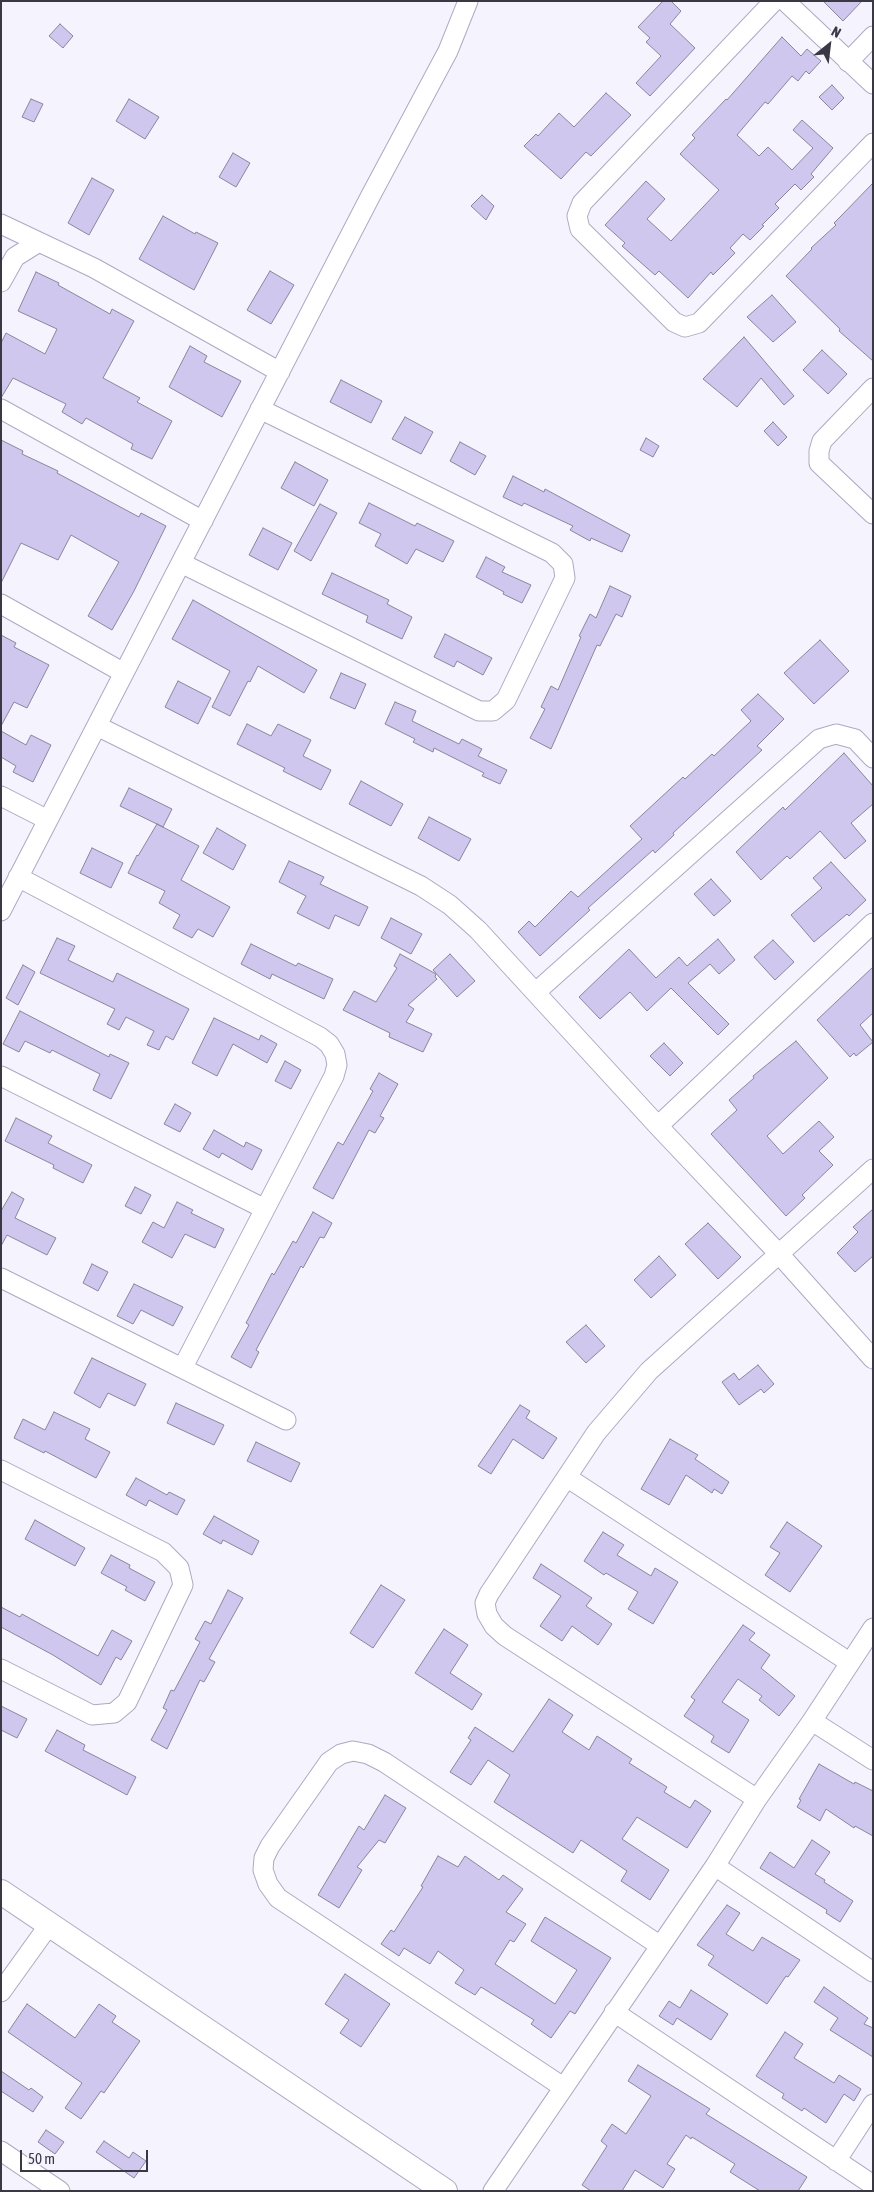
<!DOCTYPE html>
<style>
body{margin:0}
#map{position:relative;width:874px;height:2192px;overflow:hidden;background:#f5f3fe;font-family:"Asap Condensed",sans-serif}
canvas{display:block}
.frame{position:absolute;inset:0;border:2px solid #3a3843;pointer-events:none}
.north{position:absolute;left:804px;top:20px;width:50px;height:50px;-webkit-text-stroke:4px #f5f3fe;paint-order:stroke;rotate:29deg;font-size:14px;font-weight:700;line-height:20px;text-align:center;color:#3a3843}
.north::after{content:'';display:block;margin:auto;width:18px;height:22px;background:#3a3843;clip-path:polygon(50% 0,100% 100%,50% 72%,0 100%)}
.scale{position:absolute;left:20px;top:2150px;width:128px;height:22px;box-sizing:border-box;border:2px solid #3a3843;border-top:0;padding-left:6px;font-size:15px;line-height:18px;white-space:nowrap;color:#3a3843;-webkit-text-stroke:4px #f5f3fe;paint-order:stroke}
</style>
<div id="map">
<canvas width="874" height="2192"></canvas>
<div class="frame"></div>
<div class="north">N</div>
<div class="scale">50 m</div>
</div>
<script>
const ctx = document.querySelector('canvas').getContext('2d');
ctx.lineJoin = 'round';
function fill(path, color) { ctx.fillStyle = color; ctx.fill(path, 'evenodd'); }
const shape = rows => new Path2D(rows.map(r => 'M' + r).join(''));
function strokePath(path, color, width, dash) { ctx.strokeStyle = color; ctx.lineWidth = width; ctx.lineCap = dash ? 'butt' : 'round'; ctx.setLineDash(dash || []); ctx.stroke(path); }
const building = shape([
 [663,1,671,1,681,11,670,24,695,48,650,96,636,83,661,56,646,42,650,38,638,27,663,1],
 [823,1,862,1,843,21,823,1],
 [60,24,73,36,63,48,49,36,60,24],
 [782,37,801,56,807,49,821,61,809,74,806,71,798,81,792,76,768,104,765,102,737,135,759,156,768,147,792,170,813,148,793,130,802,120,833,148,811,174,814,177,801,190,795,184,775,204,779,208,762,225,764,226,750,240,743,234,730,248,735,253,713,275,711,272,688,298,659,271,655,275,622,246,625,243,605,225,646,181,665,199,647,219,671,241,719,190,680,154,695,138,692,135,726,99,727,100,782,37],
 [832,85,844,98,832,110,819,97,832,85],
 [606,93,631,115,591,156,586,152,561,179,524,146,536,134,538,136,559,113,574,127,606,93],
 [31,99,43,104,34,122,22,117,31,99],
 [129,99,159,117,145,139,116,121,129,99],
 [233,153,250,163,236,187,219,177,233,153],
 [92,178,114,190,89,235,68,223,92,178],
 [873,183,873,361,839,331,840,329,786,276,812,249,811,248,836,225,834,223,841,216,873,183],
 [482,195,494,206,486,220,471,206,482,195],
 [163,216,195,234,196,232,218,243,194,290,139,259,163,216],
 [270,271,294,285,271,324,247,310,270,271],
 [36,272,59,283,58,285,110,314,112,309,134,321,103,378,140,398,137,402,172,421,152,459,131,449,133,444,86,418,82,424,62,412,66,404,13,378,1,398,1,343,6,333,45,354,57,329,18,311,36,272],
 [772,295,796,322,773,342,747,317,772,295],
 [744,337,794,396,784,405,761,378,737,407,703,379,744,337],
 [190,346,207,356,204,362,241,381,222,417,169,387,190,346],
 [822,350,847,374,828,394,803,370,822,350],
 [341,380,382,401,371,423,330,402,341,380],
 [405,417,433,432,421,454,392,439,405,417],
 [773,422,787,437,778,446,764,431,773,422],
 [646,438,659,446,653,457,640,450,646,438],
 [1,440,23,451,22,454,58,471,57,473,139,517,141,513,166,526,134,591,112,630,88,616,119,562,71,535,58,560,21,543,1,583,1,440],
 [460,442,486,456,475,475,450,461,460,442],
 [295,462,328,480,314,506,281,488,295,462],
 [513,476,544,492,545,489,630,535,622,552,591,538,590,541,570,530,573,526,524,503,522,506,503,497,513,476],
 [369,503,415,526,417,523,454,541,443,562,416,549,407,564,375,546,381,534,359,523,369,503],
 [320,504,337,513,311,561,294,551,320,504],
 [263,528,292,543,278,570,249,555,263,528],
 [486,557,505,567,502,572,531,585,522,603,503,594,504,592,476,577,486,557],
 [332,573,389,600,387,604,412,617,402,639,366,622,368,616,322,594,332,573],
 [610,586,631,596,622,617,616,614,600,646,597,645,551,749,530,738,545,709,541,707,551,686,558,690,581,637,579,636,590,614,596,618,610,586],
 [193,600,317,670,304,693,258,666,250,682,248,681,230,716,212,707,230,671,172,639,193,600],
 [445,634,492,658,483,675,457,661,454,667,434,657,445,634],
 [1,635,16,643,14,647,49,665,27,708,14,702,1,726,1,635],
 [820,640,849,671,814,704,784,673,820,640],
 [341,673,366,684,355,709,330,698,341,673],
 [178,681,211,698,198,724,165,707,178,681],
 [758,694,784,719,757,746,762,750,673,833,674,835,655,853,653,850,588,908,590,910,540,956,518,932,529,921,535,927,571,891,578,897,642,839,630,826,683,777,685,779,712,754,714,756,751,721,741,710,758,694],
 [395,702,416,711,412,721,459,744,462,739,482,749,478,756,507,770,500,784,482,776,484,773,434,748,433,752,413,742,415,739,385,724,395,702],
 [247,724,271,736,278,724,311,740,303,756,331,770,321,790,283,771,285,768,237,744,247,724],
 [1,731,26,745,31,735,51,745,33,782,13,772,16,766,1,757,1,731],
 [844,753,873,786,873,804,851,823,866,841,845,859,820,831,790,859,787,856,761,880,736,852,783,807,785,810,844,753],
 [361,781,403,804,391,826,349,804,361,781],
 [129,788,172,809,163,827,120,806,129,788],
 [429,817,471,839,459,861,418,838,429,817],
 [157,824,199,846,181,880,230,907,213,937,198,929,192,938,173,928,180,915,159,903,165,891,128,873,137,855,138,856,157,824],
 [217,828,246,845,233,870,203,853,217,828],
 [92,848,123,863,111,888,80,873,92,848],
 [289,861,324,877,320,884,368,907,359,926,335,915,329,929,297,913,306,896,279,882,289,861],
 [831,862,866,900,849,916,847,914,814,942,791,915,822,888,813,878,831,862],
 [711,879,731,901,714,916,694,894,711,879],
 [391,918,422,934,411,954,381,938,391,918],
 [57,938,75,946,68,960,113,982,117,973,189,1009,173,1040,166,1036,159,1050,147,1045,154,1031,126,1017,119,1030,107,1024,115,1009,40,973,57,938],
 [718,939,735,960,719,974,710,964,688,983,729,1024,718,1035,671,988,647,1011,630,992,600,1019,579,997,629,949,656,978,679,957,687,966,718,939],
 [773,940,794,962,775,980,754,957,773,940],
 [251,944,296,966,298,963,333,979,324,999,272,974,270,979,241,964,251,944],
 [400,954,436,974,435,977,437,979,408,1005,414,1009,406,1022,432,1034,423,1052,389,1037,390,1033,343,1010,354,991,376,1002,397,968,394,966,400,954],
 [450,954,475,981,457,997,433,970,450,954],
 [23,965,35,972,18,1005,6,998,23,965],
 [873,967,873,1013,860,1025,873,1042,856,1056,854,1053,850,1057,817,1020,873,967],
 [20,1011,109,1057,110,1054,129,1063,111,1099,93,1090,100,1074,52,1050,50,1053,25,1041,19,1052,3,1044,20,1011],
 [214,1018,259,1040,261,1035,277,1044,267,1063,233,1044,217,1076,192,1063,214,1018],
 [796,1041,828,1078,767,1136,783,1154,819,1121,834,1137,819,1151,833,1165,802,1195,805,1198,786,1216,711,1134,737,1110,729,1100,754,1078,753,1076,796,1041],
 [664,1043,683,1063,670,1076,650,1056,664,1043],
 [285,1061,301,1070,291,1089,275,1081,285,1061],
 [379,1073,398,1084,380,1116,384,1118,375,1133,369,1130,333,1199,313,1188,338,1142,343,1145,373,1091,370,1089,379,1073],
 [175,1104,191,1113,180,1132,164,1124,175,1104],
 [16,1118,52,1136,48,1143,92,1165,83,1183,53,1168,54,1165,5,1141,16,1118],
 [214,1130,244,1147,246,1142,262,1150,252,1170,222,1153,219,1158,203,1149,214,1130],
 [135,1187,151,1195,141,1214,125,1206,135,1187],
 [12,1192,24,1199,15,1218,56,1238,47,1255,7,1235,1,1246,1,1211,12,1192],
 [177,1202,193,1210,191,1213,224,1229,215,1248,185,1234,172,1258,142,1242,153,1222,164,1228,177,1202],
 [873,1209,873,1256,855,1272,837,1253,858,1232,853,1227,873,1209],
 [313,1212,332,1223,324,1238,320,1237,303,1268,301,1266,256,1350,259,1352,251,1368,231,1357,249,1325,246,1323,272,1273,274,1275,293,1241,296,1243,313,1212],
 [708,1223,741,1257,718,1279,685,1244,708,1223],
 [659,1256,676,1275,651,1298,634,1280,659,1256],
 [92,1264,108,1272,98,1291,83,1283,92,1264],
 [134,1284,183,1307,173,1326,141,1310,133,1324,117,1316,134,1284],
 [586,1325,605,1346,586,1363,566,1342,586,1325],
 [92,1358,146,1384,135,1406,108,1393,100,1408,74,1393,92,1358],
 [758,1365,774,1384,764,1393,761,1389,739,1405,722,1382,734,1373,739,1380,758,1365],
 [176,1403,224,1425,214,1445,167,1423,176,1403],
 [520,1405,530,1411,526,1418,557,1438,543,1459,513,1439,491,1474,478,1466,520,1405],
 [54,1412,90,1429,85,1439,110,1452,96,1478,45,1451,44,1453,14,1438,23,1419,45,1430,54,1412],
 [670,1439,698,1455,695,1459,729,1482,722,1494,714,1489,712,1493,686,1475,669,1505,641,1489,670,1439],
 [256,1442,300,1463,291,1482,247,1461,256,1442],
 [136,1478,167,1495,169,1492,185,1500,177,1515,149,1500,146,1506,126,1495,136,1478],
 [214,1516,259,1541,252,1555,223,1540,221,1544,203,1534,214,1516],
 [35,1520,85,1548,75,1566,25,1539,35,1520],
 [787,1522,822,1546,790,1592,765,1575,780,1553,770,1547,787,1522],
 [603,1532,624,1545,617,1555,651,1576,655,1568,678,1582,653,1624,628,1609,638,1592,606,1573,604,1575,584,1561,603,1532],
 [111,1555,130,1565,129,1568,155,1582,145,1601,125,1590,127,1587,101,1573,111,1555],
 [541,1564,592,1598,586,1606,612,1624,598,1645,572,1626,562,1641,540,1626,561,1596,533,1578,541,1564],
 [381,1585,405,1600,373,1648,350,1633,381,1585],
 [228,1590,243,1598,209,1659,215,1662,204,1682,200,1680,167,1749,151,1740,167,1710,163,1708,171,1690,174,1691,200,1642,195,1639,205,1621,211,1624,228,1590],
 [1,1607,20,1617,22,1614,98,1656,112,1630,132,1641,121,1660,116,1657,101,1685,53,1655,1,1627,1,1607],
 [743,1625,755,1633,749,1640,770,1655,761,1668,795,1696,779,1716,759,1700,762,1696,738,1679,722,1702,749,1720,729,1753,711,1742,714,1736,684,1716,695,1700,691,1697,743,1625],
 [444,1629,468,1645,450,1673,482,1694,472,1710,415,1673,444,1629],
 [549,1699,573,1715,562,1732,589,1750,597,1736,632,1759,629,1763,667,1787,664,1792,690,1808,695,1800,711,1811,687,1848,637,1817,622,1839,669,1870,650,1900,621,1881,627,1871,581,1840,573,1853,494,1802,510,1775,488,1760,471,1785,450,1772,471,1740,468,1738,475,1727,513,1752,549,1699],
 [1,1706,27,1719,17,1738,1,1730,1,1706],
 [57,1730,85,1745,83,1750,136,1777,127,1795,45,1751,57,1730],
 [819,1764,854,1784,855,1782,873,1791,873,1836,855,1826,854,1828,826,1809,820,1821,797,1807,801,1800,799,1799,819,1764],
 [385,1795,406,1808,385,1843,379,1840,357,1867,362,1870,339,1908,318,1895,359,1826,364,1830,385,1795],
 [812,1840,830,1852,815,1874,825,1880,824,1882,853,1901,840,1922,826,1913,827,1910,760,1868,770,1852,794,1868,812,1840],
 [438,1856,458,1867,465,1856,499,1880,503,1875,523,1889,506,1912,526,1924,514,1942,510,1940,495,1964,555,2004,577,1970,531,1941,545,1917,611,1958,575,2014,570,2011,551,2038,531,2024,534,2020,481,1987,475,1995,455,1983,464,1970,438,1951,430,1964,404,1948,399,1956,381,1944,391,1930,394,1932,423,1887,421,1886,438,1856],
 [727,1905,740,1913,726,1934,753,1951,762,1937,800,1960,788,1977,786,1976,767,2004,708,1965,714,1956,697,1945,727,1905],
 [345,1974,390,2004,361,2047,340,2033,349,2020,325,2004,345,1974],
 [824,1987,868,2018,864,2024,873,2028,873,2057,830,2030,838,2018,814,2002,824,1987],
 [691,1990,728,2014,711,2040,677,2018,673,2025,659,2016,669,2001,680,2008,691,1990],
 [27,2004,75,2038,99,2004,116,2016,112,2022,140,2041,104,2093,101,2091,81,2119,65,2108,82,2083,8,2032,27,2004],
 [785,2032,803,2044,794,2058,834,2083,839,2075,861,2089,854,2101,844,2094,826,2123,804,2108,802,2111,782,2098,784,2094,756,2076,785,2032],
 [638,2065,710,2109,706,2114,807,2177,798,2191,760,2191,730,2172,735,2164,692,2137,691,2139,686,2135,667,2164,675,2169,663,2188,635,2170,622,2191,591,2191,582,2185,607,2146,601,2141,612,2124,626,2134,651,2096,628,2081,638,2065],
 [1,2071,29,2090,31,2088,43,2097,33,2112,1,2091,1,2071],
 [46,2130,64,2142,55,2154,38,2142,46,2130],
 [104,2141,129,2158,133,2152,146,2161,134,2178,96,2152,104,2141]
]);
const minor = shape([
 [774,1,582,203,577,216,580,229,674,322,685,327,699,323,873,143],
 [785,1,873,84],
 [848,62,873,36],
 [1,224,94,268,280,372],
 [1,282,15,257,39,242],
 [873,388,822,441,819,451,819,463,873,514],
 [1,409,203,521],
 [181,563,479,711,493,711,506,700,565,578,563,564,552,553,260,409],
 [1,604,124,673],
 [97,726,421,886,450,905,478,930,658,1126,780,1255,873,1359],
 [1,796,48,820],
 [18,877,320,1037,329,1044,335,1054,337,1065,334,1076,183,1367],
 [1,911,371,195,448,51,468,1],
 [536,992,819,739,836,734,855,739,873,758],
 [1,1076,263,1208],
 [658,1126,873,923],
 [1,1278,286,1420],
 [1,1470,163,1552,179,1568,183,1585,127,1702,114,1713,92,1715,1,1669],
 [568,1478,849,1662],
 [812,1721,873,1760],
 [757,1799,505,1636,494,1626,487,1614,485,1603,489,1594,596,1433,649,1371,873,1169],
 [715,1866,873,1972],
 [1,1992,49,1925],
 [614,2012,873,2185],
 [563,2087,278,1898,268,1884,263,1870,264,1858,270,1846,329,1762,341,1754,353,1751,368,1754,384,1762,659,1945],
 [1,2151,60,2191],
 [836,2161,873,2104],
 [493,2191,715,1866,757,1799,812,1721,873,1628]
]);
const tertiary = shape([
 [1,1892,445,2191]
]);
fill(building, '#cfc7ee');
strokePath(building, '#8a859e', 1);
strokePath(minor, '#aea9c2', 21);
strokePath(tertiary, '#aea9c2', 26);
strokePath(minor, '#fff', 19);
strokePath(tertiary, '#fff', 24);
</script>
